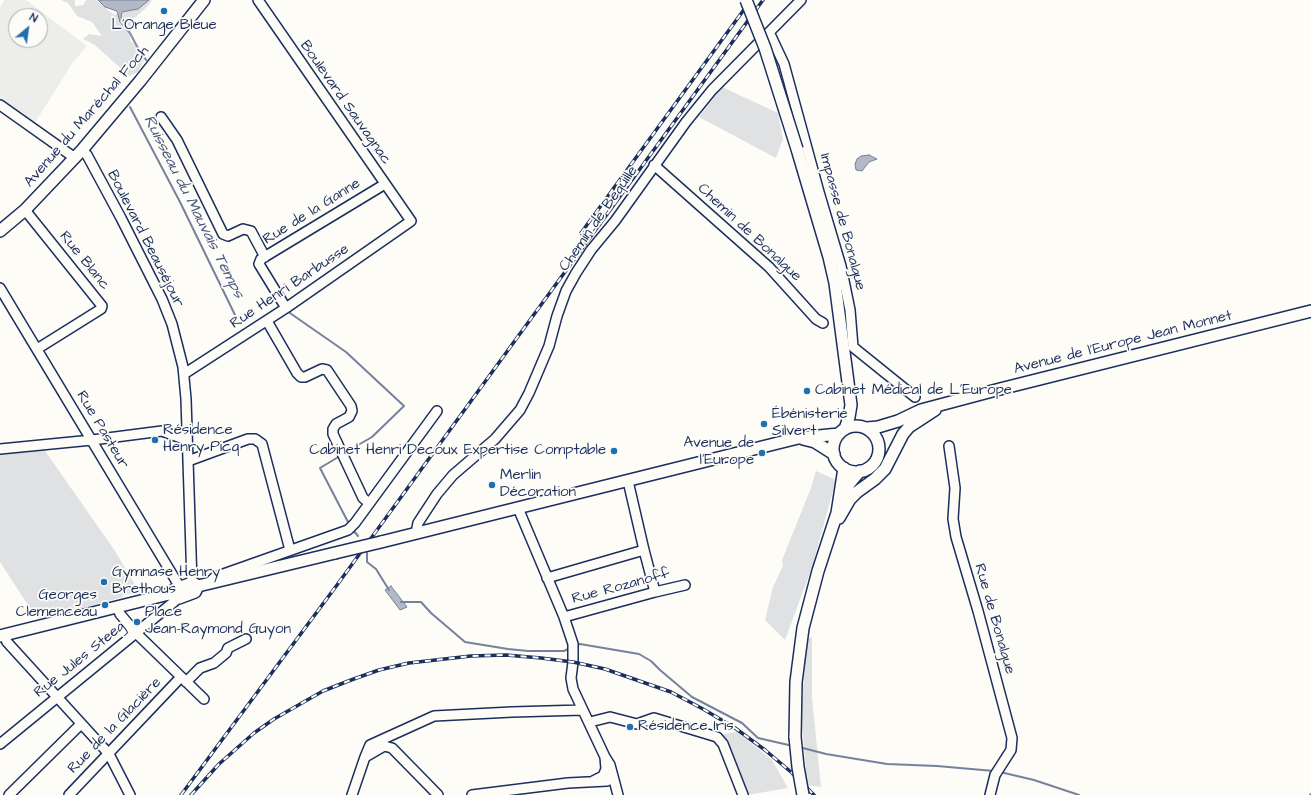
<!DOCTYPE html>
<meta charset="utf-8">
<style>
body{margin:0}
#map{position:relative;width:1311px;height:795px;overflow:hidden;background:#fdfcf7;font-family:"Architects Daughter",sans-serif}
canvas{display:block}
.north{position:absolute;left:8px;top:8px;width:40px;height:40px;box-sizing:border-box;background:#fdfcf7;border:1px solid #a3aaba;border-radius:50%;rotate:29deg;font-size:11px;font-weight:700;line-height:16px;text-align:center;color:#1b2f5e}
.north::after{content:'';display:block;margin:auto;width:14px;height:18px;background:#1f6fb2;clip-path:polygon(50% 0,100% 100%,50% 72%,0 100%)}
</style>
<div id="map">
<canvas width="1311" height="795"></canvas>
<div class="north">N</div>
</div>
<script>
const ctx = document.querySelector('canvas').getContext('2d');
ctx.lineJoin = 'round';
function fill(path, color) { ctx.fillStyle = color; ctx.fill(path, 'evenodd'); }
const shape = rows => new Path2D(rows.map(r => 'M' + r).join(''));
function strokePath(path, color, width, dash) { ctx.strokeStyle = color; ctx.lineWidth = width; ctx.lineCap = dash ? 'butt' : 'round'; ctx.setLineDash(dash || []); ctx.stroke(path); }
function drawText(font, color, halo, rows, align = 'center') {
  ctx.font = font + ' "Architects Daughter",sans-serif'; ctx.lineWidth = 3.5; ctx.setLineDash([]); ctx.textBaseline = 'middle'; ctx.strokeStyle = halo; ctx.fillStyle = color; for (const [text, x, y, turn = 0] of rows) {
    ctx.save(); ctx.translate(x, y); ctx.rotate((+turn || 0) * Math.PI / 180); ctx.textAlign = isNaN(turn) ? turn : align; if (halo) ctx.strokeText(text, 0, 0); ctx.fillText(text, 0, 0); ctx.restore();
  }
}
const built = shape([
 [4,0,26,0,87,46,71,65,47,104,33,125,0,102,0,8],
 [16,16,40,16,40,40,16,40]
]);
const green = shape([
 [61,0,75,0,75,6,83,5,86,0,96,0,114,15,136,8,146,0,152,0,148,6,131,21,130,40,145,58,138,72,129,76,95,45,83,39,89,34,102,36,92,22,77,16,68,3],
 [722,87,778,113,783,139,776,158,699,117],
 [43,448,115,551,135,585,137,593,123,595,123,597,82,608,38,618,28,605,0,562,0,453],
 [816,471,836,480,812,567,785,640,765,620,773,587,783,566,782,560,811,488],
 [812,637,812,697,821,787,807,785,801,712,807,639],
 [737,732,772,760,788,788,747,795,722,734]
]);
const water = shape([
 [98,0,149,0,138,9,122,12,121,16,122,21,130,32,138,47,147,60,146,61,136,46,130,34,120,22,117,11,105,7,98,0],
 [869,155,877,159,869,162,862,171,856,170,855,164,857,159,861,156,869,155],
 [391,586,407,607,400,610,385,590,391,586]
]);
const stream = shape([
 [130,107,180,202,236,317],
 [287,311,346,352,404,406,372,437,346,452],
 [340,456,320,468,349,524],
 [353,530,358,536],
 [367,553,367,562,376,569,389,590],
 [401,602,421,602,431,613,465,642,508,649,528,651,564,651,570,648],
 [575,646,580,644,639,654,651,661,660,670,692,697,742,723,758,738,793,746],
 [799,747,826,754,887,764,937,766,994,771],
 [1000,772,1034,780,1079,795],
 [1310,795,1311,794]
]);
const minor = shape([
 [769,32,784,64,819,192,841,266,850,310,853,347,915,397],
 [0,105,75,158],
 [161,117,177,140,223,234,228,236,243,229,251,231,265,257],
 [82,150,87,155,121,218,162,299,172,324,183,367,186,399,192,583],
 [654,165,769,267,816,319,823,323],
 [25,210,102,306,101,309,37,349],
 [0,288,178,584,181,587],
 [286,308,259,264,261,259,385,184],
 [267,321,297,373,301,377,305,377,322,369,327,370,351,406,352,411,349,417,336,424,333,429,333,434,363,498,369,503],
 [184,374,286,308,411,221,258,0],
 [949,446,955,488,953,519,956,537,978,611,1012,738,1011,750,995,775,990,795],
 [0,449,92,440,162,431,181,438,187,439],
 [188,461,248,439,255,439,262,444,290,550],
 [628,481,644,550,655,592],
 [518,508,564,617,573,644,573,662,571,678,573,689,605,757],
 [418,533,417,528,418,523,437,494,453,475,495,439,520,410,529,393,549,346,557,316,566,291,576,273,591,250,615,221,686,122,712,90,801,0],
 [547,578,644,550],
 [210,582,215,577,348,530,355,523,437,411],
 [117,607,120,614,136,633,204,699],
 [564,617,655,592,685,585],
 [4,635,7,642,109,754,130,795],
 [186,682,200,668,214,663,226,653,228,648,246,639],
 [590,722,610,717,637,724,654,718,717,737,723,744,743,795],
 [0,744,175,601,177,598],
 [384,746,392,748,438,795],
 [365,757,384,746,383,741],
 [593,781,603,776,606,769,605,757,610,765,618,795],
 [9,795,81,724],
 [69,795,181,677],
 [352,795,365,757,370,745,434,716,512,712,583,710],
 [472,795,568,783,607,781,613,776]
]);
const major = shape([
 [797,149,829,257,835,283,851,405,849,417,845,429],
 [0,231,25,210,82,150,140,81,204,0],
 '833 449a23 23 0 1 1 46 0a23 23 0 1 1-46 0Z',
 [867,428,878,427,898,421,921,410,1000,389,1311,311],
 [803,439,815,442,834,454],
 [844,496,849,484,860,471],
 [839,518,850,499,857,492,875,479,885,469,903,434,909,427,935,410],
 [381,542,798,438,839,434],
 [198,586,335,553],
 [0,636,173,593,175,589,192,583,195,584,198,586,195,592,179,598,174,597,173,593],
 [795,737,796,682,803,628,818,571,837,513,844,468]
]);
const rail = shape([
 [581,233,751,0],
 [181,795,337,585,763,0],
 [191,795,219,764,254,733,274,719,323,691,351,680,379,670,409,663,471,656,506,655,541,658,573,662,605,669,671,692,703,709,735,728,765,750,791,772,814,795]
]);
const majorBridge = shape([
 [746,0,765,48,797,149],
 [335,553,381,542],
 [795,737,798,767,803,795]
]);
const markers = [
 [164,11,4,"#1f6fb2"],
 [807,391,4,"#1f6fb2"],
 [764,424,4,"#1f6fb2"],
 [155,440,4,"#1f6fb2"],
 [614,451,4,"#1f6fb2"],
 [762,453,4,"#1f6fb2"],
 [492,485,4,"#1f6fb2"],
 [104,582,4,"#1f6fb2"],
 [105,605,4,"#1f6fb2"],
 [137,622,4,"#1f6fb2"],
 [630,727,4,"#1f6fb2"]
];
const poiNames = [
 ["L'Orange Bleue",164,26,"center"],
 ["Cabinet Médical de L'Europe",815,391],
 ["Ébénisterie",772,415],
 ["Silvert",772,432],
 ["Résidence",163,431],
 ["Henry Picq",163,448],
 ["Avenue de",754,444,"right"],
 ["l'Europe",754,461,"right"],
 ["Cabinet Henri Decoux Expertise Comptable",606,451,"right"],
 ["Merlin",500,476],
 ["Décoration",500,493],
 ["Gymnase Henry",112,573],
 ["Brethous",112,590],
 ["Georges",97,596,"right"],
 ["Clemenceau",97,613,"right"],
 ["Place",145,613],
 ["Jean-Raymond Guyon",145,630],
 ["Résidence Iris",638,727]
];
const streetNames = [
 ["Boulevard Sauvagnac",345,103,55],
 ["Avenue du Maréchal Foch",87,117,-49],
 ["Rue de la Ganne",312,212,-32],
 ["Chemin de Bequille",599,219,-55],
 ["Impasse de Bonalgue",842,222,75],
 ["Chemin de Bonalgue",749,233,43],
 ["Boulevard Beauséjour",145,239,63],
 ["Rue Blanc",84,261,51],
 ["Rue Henri Barbusse",290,287,-34],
 ["Avenue de l'Europe Jean Monnet",1123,343,-14],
 ["Rue Pasteur",102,430,59],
 ["Rue Rozanoff",621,587,-15],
 ["Rue de Bonalgue",994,619,74],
 ["Rue Jules Steeg",80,660,-39],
 ["Rue de la Glacière",115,726,-46]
];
const waterNames = [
 ["Ruisseau du Mauvais Temps",193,207,63]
];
fill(built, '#edeeec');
fill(green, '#e0e1e3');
fill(water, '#b3b8c5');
strokePath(water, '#76819c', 1);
strokePath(stream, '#76819c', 2);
strokePath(minor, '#1b2f5e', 12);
strokePath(major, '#1b2f5e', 14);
strokePath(minor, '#fdfcf7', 9);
strokePath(major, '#fdfcf7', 11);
strokePath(rail, '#1b2f5e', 3.5);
strokePath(rail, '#fdfcf7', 2, [6]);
strokePath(majorBridge, '#1b2f5e', 14, []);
strokePath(majorBridge, '#fdfcf7', 11);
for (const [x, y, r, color] of markers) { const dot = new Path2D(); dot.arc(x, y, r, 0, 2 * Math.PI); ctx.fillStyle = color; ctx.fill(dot); strokePath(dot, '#fdfcf7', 1.5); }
drawText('15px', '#1b2f5e', '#fdfcf7', poiNames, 'left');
drawText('15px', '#1b2f5e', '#fdfcf7', streetNames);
drawText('italic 16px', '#49587d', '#fdfcf7', waterNames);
</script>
